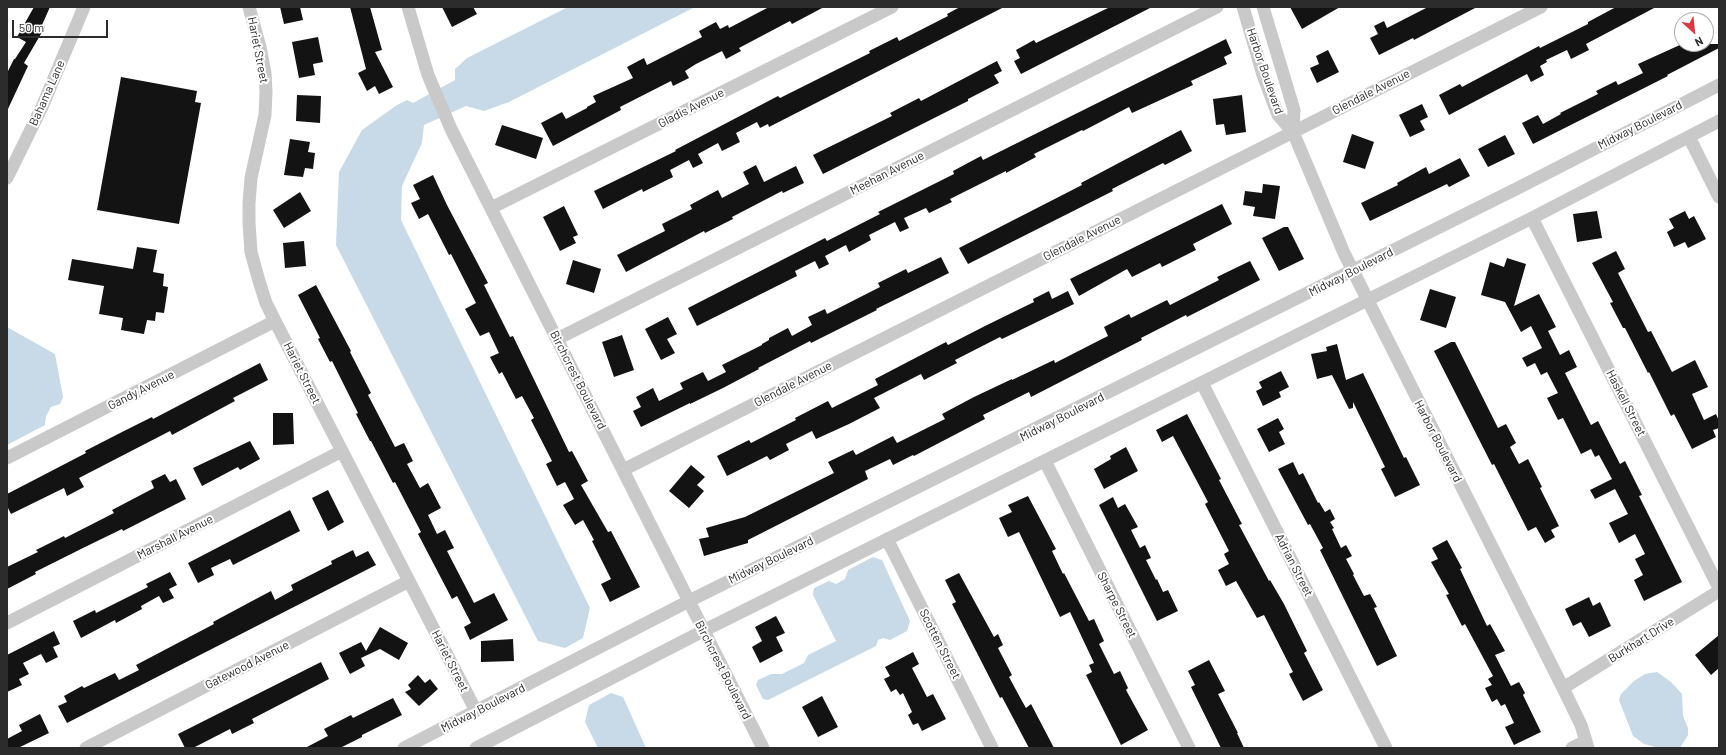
<!DOCTYPE html>
<style>
body{margin:0}
#map{position:relative;width:1726px;height:755px;overflow:hidden;background:#fff;font-family:Barlow,sans-serif}
canvas{display:block}
.frame{position:absolute;inset:0;border:8px solid #2c2c2c;pointer-events:none}
.north{position:absolute;left:1674px;top:12px;width:40px;height:40px;box-sizing:border-box;background:#fff;border:1px solid #ababab;border-radius:50%;rotate:153deg;font-size:11px;font-weight:700;line-height:16px;text-align:center;color:#2c2c2c}
.north::after{content:'';display:block;margin:auto;width:14px;height:18px;background:#d63b42;clip-path:polygon(50% 0,100% 100%,50% 72%,0 100%)}
.scale{position:absolute;left:12px;top:20px;width:96px;height:18px;box-sizing:border-box;border:2px solid #2c2c2c;border-top:0;padding-left:5px;font-size:12px;line-height:14px;white-space:nowrap;color:#2c2c2c;-webkit-text-stroke:3px #fff;paint-order:stroke}
</style>
<div id="map">
<canvas width="1726" height="755"></canvas>
<div class="frame"></div>
<div class="north">N</div>
<div class="scale">50 m</div>
</div>
<script>
const ctx = document.querySelector('canvas').getContext('2d');
ctx.lineJoin = 'round';
function fill(path, color) { ctx.fillStyle = color; ctx.fill(path, 'evenodd'); }
const shape = rows => new Path2D(rows.map(r => 'M' + r).join(''));
function strokePath(path, color, width, dash) { ctx.strokeStyle = color; ctx.lineWidth = width; ctx.lineCap = dash ? 'butt' : 'round'; ctx.setLineDash(dash || []); ctx.stroke(path); }
function drawText(font, color, halo, rows, align = 'center') {
  ctx.font = font + ' Barlow,sans-serif'; ctx.lineWidth = 4; ctx.setLineDash([]); ctx.textBaseline = 'middle'; ctx.strokeStyle = halo; ctx.fillStyle = color; for (const [text, x, y, turn = 0] of rows) {
    ctx.save(); ctx.translate(x, y); ctx.rotate((+turn || 0) * Math.PI / 180); ctx.textAlign = isNaN(turn) ? turn : align; if (halo) ctx.strokeText(text, 0, 0); ctx.fillText(text, 0, 0); ctx.restore();
  }
}
const water = shape([
 [568,7,695,7,509,102,484,111,466,106,424,125,422,143,402,186,401,220,590,608,583,638,565,648,538,641,336,245,339,172,362,130,397,105,407,100,413,103,455,80,455,69,467,58],
 [7,327,55,354,63,397,60,404,51,407,46,416,45,425,7,445],
 [873,557,882,560,910,621,907,631,890,640,883,638,878,640,876,646,768,700,763,699,756,685,758,680,771,674,782,674,804,663,808,655,836,641,813,595,814,588,829,581,836,584,845,579,848,570],
 [1657,672,1671,682,1682,694,1683,716,1688,728,1688,735,1680,748,1659,748,1644,744,1633,736,1619,700,1621,694,1634,681,1645,674],
 [611,693,623,697,646,748,598,748,585,722,589,705]
]);
const building = shape([
 [34,7,50,7,42,25,45,27,24,63,28,66,7,111,7,73,14,59,15,59,26,42,17,37],
 [280,7,300,7,303,20,284,24],
 [350,7,370,7,382,50,375,52,393,87,379,94,375,86,367,91,358,73,366,69],
 [442,7,473,7,477,14,452,27],
 [769,7,824,7,792,24,790,21,739,48,741,51,726,59,722,51,696,64,685,71,689,78,673,86,671,81,620,107,621,110,553,146,541,123,562,112,566,119,587,108,587,107,596,102,593,96,633,78,627,67,644,58,647,65,702,37,699,31,716,22,720,29,728,25,729,28],
 [960,7,1004,7,769,127,768,124,760,128,757,122,736,133,740,142,722,151,718,143,698,154,703,163,693,168,689,160,670,170,673,177,643,192,642,189,603,209,594,191,676,151,675,150,778,96,780,98,870,53,869,51,897,37,899,41,948,16,947,14],
 [1110,7,1152,7,1021,74,1014,61,1020,58,1016,50,1034,40,1036,43],
 [1290,7,1340,7,1302,29],
 [1428,7,1477,7,1414,40,1413,38,1379,55,1370,38,1378,34,1374,26,1384,21,1387,28],
 [1616,7,1656,7,1586,44,1589,50,1571,59,1567,50,1546,60,1547,62,1540,66,1544,75,1531,82,1527,74,1449,115,1439,95,1460,84,1462,87,1539,46,1540,48,1588,24,1588,22],
 [318,37,323,62,313,64,315,75,299,78,292,42],
 [1226,39,1232,53,1224,57,1227,64,1191,81,1193,85,1132,113,1129,107,1083,131,1082,130,1034,154,1036,157,1006,173,1006,171,950,199,952,202,929,213,926,208,904,218,909,228,900,232,895,222,869,235,871,240,849,252,846,245,825,256,829,264,819,269,815,261,795,271,797,276,697,326,688,308,825,238,827,241,880,214,878,212,954,174,953,171,981,156,983,160],
 [1682,44,1719,44,1719,48,1667,75,1668,76,1533,144,1522,123,1538,115,1543,124,1561,114,1560,113,1598,94,1596,91,1616,81,1618,85,1643,73,1638,64],
 [1328,50,1339,72,1317,83,1310,68,1319,64,1316,56],
 [997,61,1002,71,994,75,999,83,968,99,968,101,823,174,813,155,892,116,890,113,919,98,921,101],
 [121,77,197,91,195,102,201,103,179,224,97,210],
 [297,95,321,96,320,123,296,121],
 [1242,95,1246,132,1226,135,1224,124,1216,125,1213,99],
 [1422,104,1428,117,1420,121,1425,130,1410,137,1399,115],
 [502,125,543,138,536,159,495,145],
 [1181,130,1192,151,1165,165,1163,163,1112,189,1113,191,968,264,959,248,1082,185,1081,183],
 [1352,134,1374,142,1365,169,1343,162],
 [1505,135,1515,154,1488,167,1478,149],
 [290,139,310,142,308,152,315,153,313,169,305,168,303,177,284,175],
 [1460,158,1470,176,1449,187,1447,184,1370,221,1361,203,1398,185,1397,183,1426,167,1429,174],
 [756,165,764,182,796,166,804,183,783,193,782,191,732,217,733,219,705,233,704,231,626,272,617,255,665,231,662,224,692,209,690,205,718,190,722,198,749,184,743,172],
 [433,175,447,205,488,283,484,285,510,337,513,336,569,452,572,451,588,481,581,485,608,532,611,531,640,587,610,602,601,584,611,579,592,541,594,540,583,520,575,525,563,505,574,499,565,482,557,486,546,464,552,461,531,420,534,418,522,396,516,399,502,372,499,374,490,357,499,353,489,332,480,336,465,309,476,303,451,254,449,255,428,214,419,219,411,203,420,199,413,185],
 [1263,184,1280,186,1275,219,1253,216,1255,207,1243,205,1245,191,1262,193],
 [300,192,311,211,284,228,273,210],
 [1222,204,1232,224,1193,244,1196,250,1162,267,1160,263,1132,277,1127,269,1079,296,1070,279],
 [564,206,578,235,573,237,576,243,560,251,543,217],
 [1597,211,1602,238,1577,242,1573,214],
 [1685,211,1689,219,1694,216,1706,239,1688,248,1685,242,1674,247,1667,232,1674,228,1669,219],
 [1284,227,1288,227,1304,259,1279,271,1262,238],
 [304,241,306,266,285,268,283,243],
 [137,247,157,250,153,272,164,274,163,286,168,287,164,313,156,312,155,321,147,320,144,334,121,330,123,318,99,314,104,286,68,280,72,259,133,269],
 [1616,251,1625,269,1618,273,1622,281,1648,332,1651,331,1672,372,1695,360,1708,387,1692,394,1704,420,1716,414,1719,421,1719,428,1713,430,1716,437,1692,449,1674,414,1671,416,1649,372,1648,373,1625,328,1623,328,1610,303,1613,302,1592,263],
 [941,257,949,273,876,309,877,310,811,343,810,341,758,368,759,369,723,388,690,404,690,403,641,427,633,411,641,407,636,397,653,388,659,401,683,389,680,383,703,372,708,381,726,372,722,365,762,345,762,344,769,340,769,338,788,328,792,336,812,325,808,317,825,309,827,314,880,287,878,283,906,269,908,273],
 [1507,258,1526,264,1514,306,1539,294,1556,327,1548,331,1560,355,1569,350,1577,367,1565,373,1591,425,1598,421,1620,464,1625,461,1642,495,1639,496,1682,582,1644,601,1634,580,1643,575,1635,559,1645,554,1635,534,1619,543,1609,523,1628,514,1615,489,1595,499,1590,490,1612,479,1599,455,1595,457,1591,449,1581,454,1563,418,1558,420,1547,398,1558,393,1547,372,1541,375,1535,363,1527,367,1522,358,1542,348,1531,326,1521,332,1505,302,1481,295,1490,262,1504,267],
 [573,260,601,269,594,293,566,284],
 [1250,261,1260,280,1187,317,1186,315,1141,338,1142,340,1031,397,1029,392,983,415,985,419,914,456,913,455,893,465,890,459,865,471,868,479,748,540,748,543,704,556,699,539,709,537,706,528,745,517,834,473,828,462,853,450,856,455,893,436,897,443,945,419,942,414,974,397,1012,379,1012,380,1054,360,1055,363,1100,340,1108,336,1104,327,1129,314,1131,318,1167,300,1170,305,1219,280,1217,277],
 [316,285,351,351,350,352,371,393,368,395,395,447,404,443,413,461,407,464,420,488,428,483,441,508,428,515,437,534,445,530,454,548,447,551,474,603,494,593,508,620,470,640,464,627,471,623,457,596,452,599,418,534,421,532,395,482,393,483,371,441,370,441,356,414,358,413,332,361,330,362,318,339,320,338,298,295],
 [1430,289,1456,297,1446,328,1420,320],
 [1049,291,1052,299,1068,291,1074,304,1002,339,1000,337,955,360,957,363,924,380,921,374,874,398,880,408,849,424,816,439,812,431,786,444,789,450,770,460,767,456,727,476,717,456,749,440,751,443,796,420,795,418,828,401,832,408,878,385,875,379,946,342,948,345,985,326,1034,302,1033,299],
 [668,317,677,334,667,339,675,353,661,360,645,329],
 [622,335,634,370,614,377,602,342],
 [1451,342,1455,342,1498,428,1506,424,1516,443,1510,447,1519,464,1528,459,1542,487,1540,488,1559,526,1551,530,1555,537,1545,543,1536,527,1528,531,1494,464,1492,465,1434,351],
 [1337,344,1346,380,1363,373,1404,458,1406,457,1420,485,1395,497,1381,469,1385,467,1353,402,1353,408,1349,409,1332,375,1317,379,1311,354,1327,351,1326,347],
 [260,363,268,380,233,398,235,401,172,435,170,431,79,478,84,487,67,496,64,488,11,514,7,506,7,494,86,453,85,451,124,431,152,417,153,419],
 [1281,371,1289,387,1279,392,1281,397,1263,406,1256,391,1262,388,1259,382],
 [273,413,293,413,294,444,273,445],
 [1187,414,1221,479,1219,480,1242,524,1239,525,1269,581,1270,580,1284,604,1307,651,1304,653,1323,690,1303,701,1289,674,1293,672,1264,615,1257,618,1236,581,1226,586,1218,570,1229,564,1224,554,1229,551,1205,504,1208,502,1173,436,1162,442,1156,430],
 [1278,418,1284,429,1279,432,1285,444,1269,452,1257,429],
 [250,441,260,459,240,470,238,467,202,486,193,468],
 [1126,447,1138,471,1104,489,1094,469,1111,459,1110,456],
 [1293,462,1299,475,1303,473,1318,503,1319,502,1325,512,1330,509,1335,519,1330,522,1334,528,1332,529,1341,548,1346,545,1352,556,1346,559,1354,574,1353,575,1364,596,1370,594,1377,607,1374,608,1397,656,1377,666,1320,550,1323,548,1310,524,1308,525,1278,469],
 [691,465,705,477,697,485,704,491,689,508,669,491],
 [165,474,170,482,176,479,186,499,123,531,122,529,85,547,35,572,36,574,7,589,7,567,38,552,36,550,64,536,65,538,114,513,112,510,154,488,151,481],
 [328,490,344,522,328,531,312,498],
 [1028,496,1056,549,1052,551,1063,574,1064,573,1089,621,1094,619,1104,641,1099,644,1114,674,1120,671,1128,688,1126,690,1148,730,1121,745,1086,675,1092,672,1089,665,1094,663,1070,612,1060,617,1019,532,1008,537,999,518,1012,512,1008,505],
 [1113,497,1118,508,1125,504,1138,527,1131,530,1140,548,1145,545,1151,558,1146,560,1156,580,1157,579,1163,592,1168,590,1178,611,1157,621,1099,505],
 [290,510,300,531,233,565,230,559,211,568,214,575,198,583,188,563],
 [1447,540,1462,568,1460,569,1487,626,1490,624,1505,651,1495,655,1511,686,1519,682,1525,693,1523,695,1541,732,1514,745,1505,727,1514,723,1505,704,1501,706,1497,699,1492,702,1485,688,1492,685,1488,679,1493,676,1465,624,1462,626,1446,595,1449,594,1431,562,1438,559,1432,548],
 [353,550,356,557,368,551,376,565,67,723,58,706,67,702,64,696,82,686,84,688,115,673,119,680,139,670,136,665,214,624,213,622,254,600,271,591,275,600,293,590,291,585,332,564,331,561],
 [170,572,177,585,169,589,174,598,163,603,159,596,141,606,142,609,116,623,115,620,81,638,73,621,95,610,96,613,148,587,146,584],
 [959,573,994,637,998,634,1003,645,998,648,1012,675,1009,677,1022,701,1026,708,1031,704,1054,748,1029,748,1002,697,1000,698,952,604,956,602,945,580],
 [1589,597,1593,606,1600,602,1611,626,1589,637,1581,622,1573,626,1565,609],
 [776,616,785,633,776,637,783,651,760,663,752,647,762,641,755,627],
 [380,627,408,643,399,660,380,649,361,658,365,666,350,674,339,653,361,642,366,651],
 [54,631,60,644,53,647,58,657,46,663,41,654,23,663,29,674,19,679,22,685,7,692,7,655],
 [1719,635,1719,668,1711,675,1695,655],
 [513,639,514,661,481,662,481,641],
 [913,652,919,664,912,668,927,697,933,694,946,719,922,731,918,723,913,725,908,715,912,712,903,693,900,695,896,689,891,692,884,679,890,676,885,667],
 [1209,660,1225,691,1218,694,1238,733,1237,733,1244,748,1221,748,1191,687,1195,685,1188,671],
 [321,662,329,679,252,719,254,723,232,734,230,729,193,748,185,748,178,734],
 [418,675,425,683,430,679,438,689,419,706,405,692,411,689,408,685],
 [822,696,838,727,818,737,802,707],
 [393,698,402,715,362,735,362,737,340,748,305,748,328,736,324,729,351,715,353,718],
 [40,714,49,733,18,748,7,748,7,739,22,731,19,725]
]);
const minor = shape([
 [249,7,260,47,265,73,266,92,265,115,251,178,249,203,249,223,251,252,259,281,266,303,275,321,476,711],
 [408,7,428,75,451,129,763,748],
 [1243,7,1263,75,1278,115,1293,132,1344,253,1563,688,1581,725,1588,748],
 [1263,7,1294,110,1293,132],
 [1689,137,1719,197],
 [7,178,42,107,84,7],
 [491,208,892,7],
 [1532,218,1719,588],
 [557,339,1217,7],
 [1202,383,1386,748],
 [7,458,275,321],
 [1045,461,1189,748],
 [623,470,1541,7],
 [887,539,992,748],
 [7,623,342,451],
 [1563,688,1719,591],
 [86,748,409,581],
 [404,748,689,601,1518,188,1719,85],
 [476,748,703,631,1532,218,1719,121],
 [1572,748,1586,741]
]);
const streetNames = [
 ["Hariet Street",258,50,79],
 ["Harbor Boulevard",1265,71,71],
 ["Glendale Avenue",1371,92,-27],
 ["Bahama Lane",47,93,-66],
 ["Gladis Avenue",691,108,-27],
 ["Midway Boulevard",1640,125,-27],
 ["Meehan Avenue",887,173,-27],
 ["Glendale Avenue",1082,238,-27],
 ["Midway Boulevard",1351,272,-27],
 ["Hariet Street",302,373,63],
 ["Birchcrest Boulevard",578,380,63],
 ["Glendale Avenue",793,384,-27],
 ["Gandy Avenue",141,390,-27],
 ["Haskell Street",1626,403,63],
 ["Midway Boulevard",1062,417,-27],
 ["Harbor Boulevard",1438,441,63],
 ["Marshall Avenue",175,537,-27],
 ["Midway Boulevard",771,560,-26],
 ["Adrian Street",1294,565,63],
 ["Sharpe Street",1117,605,63],
 ["Burkhart Drive",1641,640,-32],
 ["Scotten Street",940,644,63],
 ["Hariet Street",450,661,63],
 ["Gatewood Avenue",247,665,-27],
 ["Birchcrest Boulevard",723,670,63],
 ["Midway Boulevard",483,708,-27]
];
fill(water, '#c8dae7');
fill(building, '#131313');
strokePath(minor, '#c9c9c9', 13);
drawText('12px', '#2c2c2c', '#fff', streetNames);
</script>
